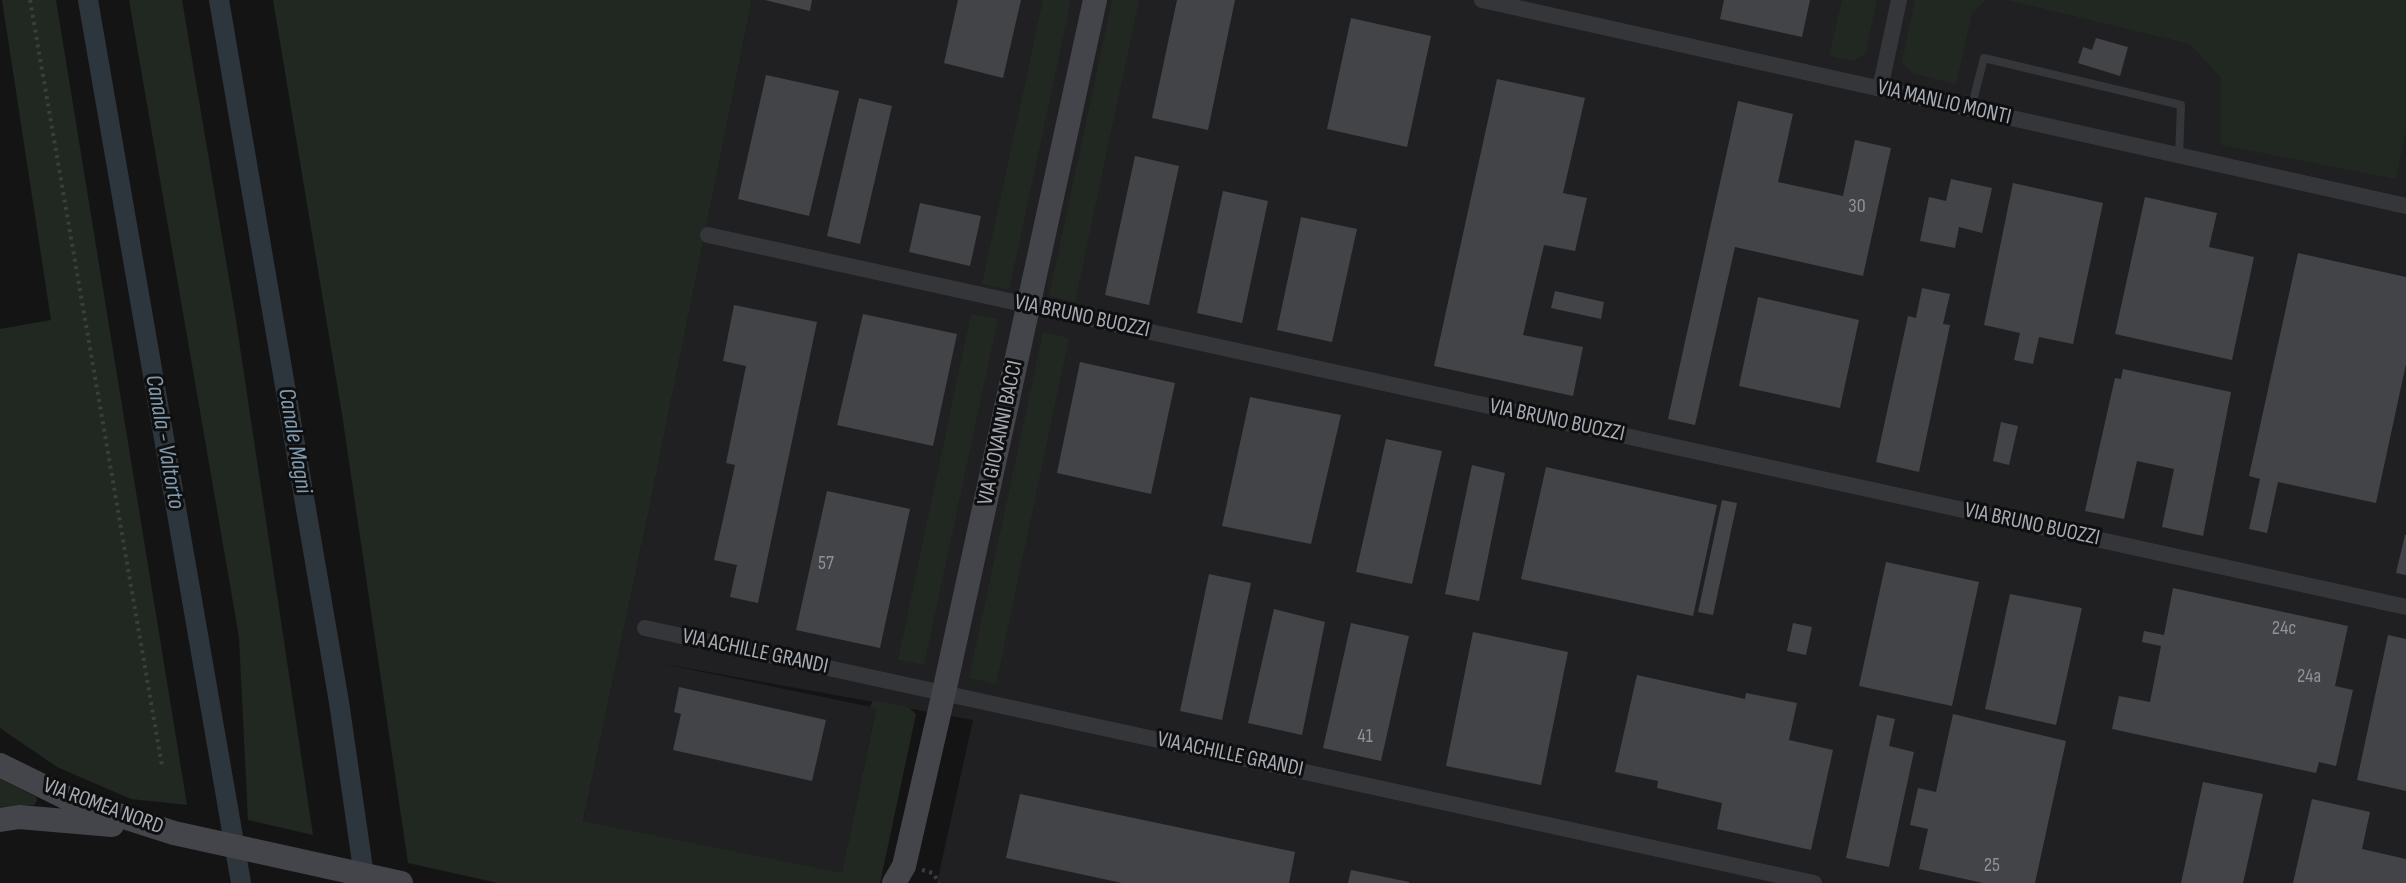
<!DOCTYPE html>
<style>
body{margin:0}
canvas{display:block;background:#141415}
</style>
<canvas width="2406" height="883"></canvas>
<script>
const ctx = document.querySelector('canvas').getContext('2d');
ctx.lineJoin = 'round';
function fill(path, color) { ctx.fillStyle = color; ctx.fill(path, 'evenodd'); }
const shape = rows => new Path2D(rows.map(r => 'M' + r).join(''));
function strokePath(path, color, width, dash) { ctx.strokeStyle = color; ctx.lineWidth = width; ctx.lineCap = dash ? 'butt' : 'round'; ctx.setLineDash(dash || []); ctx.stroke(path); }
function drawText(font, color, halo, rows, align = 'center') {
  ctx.font = font + ' "Sofia Sans Condensed",sans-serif'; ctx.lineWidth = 6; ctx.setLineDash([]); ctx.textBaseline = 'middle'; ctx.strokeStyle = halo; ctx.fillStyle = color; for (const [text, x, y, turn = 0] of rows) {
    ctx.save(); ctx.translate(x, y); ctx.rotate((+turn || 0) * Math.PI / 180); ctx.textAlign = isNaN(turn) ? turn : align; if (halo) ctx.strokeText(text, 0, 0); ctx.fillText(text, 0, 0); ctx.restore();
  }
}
const built = shape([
 [752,0,2406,0,2406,883,937,883,973,720,659,663,876,708,842,874,583,821,649,510]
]);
const green = shape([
 [2,0,56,0,187,805,131,799,57,767,0,728,0,329,51,320],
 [129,0,182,0,235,314,313,835,248,820,239,637],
 [273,0,752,0,649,510,583,821,842,873,876,709,870,707,873,700,908,707,916,714,880,883,498,883,408,863,342,414],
 [1043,0,1071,0,1009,290,982,284],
 [1112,0,1139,0,1075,302,1049,296],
 [1842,0,1877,0,1865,54,1852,61,1829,56],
 [1915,0,1986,0,1972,13,1956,84,1912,73,1902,62],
 [2007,0,2406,0,2406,131,2396,179,2221,145,2221,78,2190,44],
 [971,314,998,319,924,665,898,660],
 [1043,332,1069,338,996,684,969,678],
 [0,779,36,797,37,801,34,805,0,807]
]);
const canal = shape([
 [88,0,241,883],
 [219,0,339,702,365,883]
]);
const building = shape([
 [765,0,812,0,810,11],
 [958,0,1021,0,1003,78,944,63],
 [1177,0,1235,0,1208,130,1152,118],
 [1724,0,1810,0,1802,37,1720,19],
 [1351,18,1431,36,1407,147,1327,129],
 [2096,38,2128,47,2120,76,2078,63,2083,47,2092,50],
 [766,75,839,91,809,216,738,199],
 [1497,79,1585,98,1563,193,1587,198,1575,251,1544,245,1523,335,1583,347,1573,396,1434,366],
 [859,98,892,106,860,244,827,236],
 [1738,101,1793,114,1778,182,1843,196,1855,140,1891,148,1863,276,1735,247,1695,425,1668,419],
 [1135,156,1179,166,1149,305,1105,295],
 [1951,179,1992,188,1982,233,1959,227,1955,248,1920,241,1929,197,1946,201],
 [2013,183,2103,203,2073,344,2039,337,2033,364,2014,360,2020,333,1984,325],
 [1223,191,1268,201,1242,323,1197,313],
 [2145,197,2217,213,2209,247,2254,257,2232,360,2115,334],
 [920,203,981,216,970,266,909,252],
 [1301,217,1357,229,1332,342,1277,330],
 [2298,253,2406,277,2406,364,2376,503,2278,482,2267,533,2249,529,2260,479,2249,476],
 [1922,288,1950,294,1943,324,1950,325,1919,472,1876,462,1908,316,1916,318],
 [1555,291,1604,302,1601,319,1551,308],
 [1758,297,1859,320,1840,408,1739,386],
 [734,305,817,322,758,603,730,597,737,565,714,560,735,465,726,463,746,366,723,361],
 [863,314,957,334,933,446,837,425],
 [1080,362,1175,383,1151,494,1057,473],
 [2123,369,2231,392,2203,536,2162,527,2174,469,2137,461,2124,519,2085,511,2115,378,2121,379],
 [1250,397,1341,415,1311,544,1222,526],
 [2001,422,2018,426,2009,465,1993,461],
 [1386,439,1442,451,1412,584,1356,572],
 [1472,465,1505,473,1479,601,1445,594],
 [1546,467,1717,505,1693,616,1521,579],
 [827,491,910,509,880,648,796,630],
 [1722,500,1737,503,1713,615,1698,612],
 [2405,535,2406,535,2406,575,2396,573],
 [1886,562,1979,582,1952,706,1859,686],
 [1209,574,1251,583,1222,720,1180,711],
 [2173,588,2348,626,2335,686,2353,690,2336,766,2319,762,2316,773,2112,729,2119,696,2150,702,2161,646,2142,642,2144,631,2164,635],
 [2010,594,2082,608,2056,725,1985,709],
 [1274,609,1325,622,1302,735,1248,723],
 [1351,623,1409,636,1381,761,1323,748],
 [1793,623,1812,627,1806,655,1787,651],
 [1473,632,1568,652,1541,785,1446,766],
 [2388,635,2406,639,2406,791,2357,780],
 [1637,675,1745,699,1746,693,1797,703,1789,740,1833,750,1811,850,1717,829,1722,803,1657,788,1658,781,1615,772],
 [679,687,826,720,812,781,673,750,681,714,674,712],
 [1953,714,2066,741,2035,883,1983,883,1919,869,1928,829,1910,825,1918,788,1936,792],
 [1877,715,1895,719,1889,746,1914,752,1889,867,1846,858],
 [2203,782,2263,794,2243,883,2181,883],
 [1020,794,1295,852,1289,883,1122,883,1006,858],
 [2312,799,2370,812,2362,849,2406,859,2406,883,2293,883],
 [1351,870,1409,882,1409,883,1348,883]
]);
const path = shape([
 [30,0,162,766],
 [922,870,933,873,939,883]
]);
const service = shape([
 [1971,109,1984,58,2181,105,2179,155]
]);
const minor = shape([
 [1482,0,2406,206],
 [1880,89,1899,0],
 [708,235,2406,607],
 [645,628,1814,883]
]);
const secondary = shape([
 [0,765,71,800,174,833,401,883],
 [0,820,19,817,112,825],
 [894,883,904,866,944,692,1095,0]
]);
const numberNames = [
 ["30",1857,207],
 ["57",826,564],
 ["24c",2284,629],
 ["24a",2309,677],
 ["41",1365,737],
 ["25",1992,866]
];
const streetNames = [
 ["VIA MANLIO MONTI",1944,103,13],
 ["VIA BRUNO BUOZZI",1082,317,12],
 ["VIA BRUNO BUOZZI",1557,421,12],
 ["VIA GIOVANNI BACCI",1001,433,-78],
 ["VIA BRUNO BUOZZI",2032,525,12],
 ["VIA ACHILLE GRANDI",755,652,12],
 ["VIA ACHILLE GRANDI",1230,755,12],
 ["VIA ROMEA NORD",103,807,20]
];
const waterNames = [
 ["Canale Magni",294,441,80],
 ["Canala - Valtorto",164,442,80]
];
fill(built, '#202022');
fill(green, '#202821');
strokePath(canal, '#2e363d', 20);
fill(building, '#434448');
strokePath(path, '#3b3d41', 4, [3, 4.5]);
strokePath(service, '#35363a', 8);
strokePath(minor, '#35363a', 16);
strokePath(secondary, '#43454a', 24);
drawText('20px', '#8d919a', null, numberNames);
drawText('22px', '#a6abb5', '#0f0f10', streetNames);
drawText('italic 24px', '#7f99ae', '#0f0f10', waterNames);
</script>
